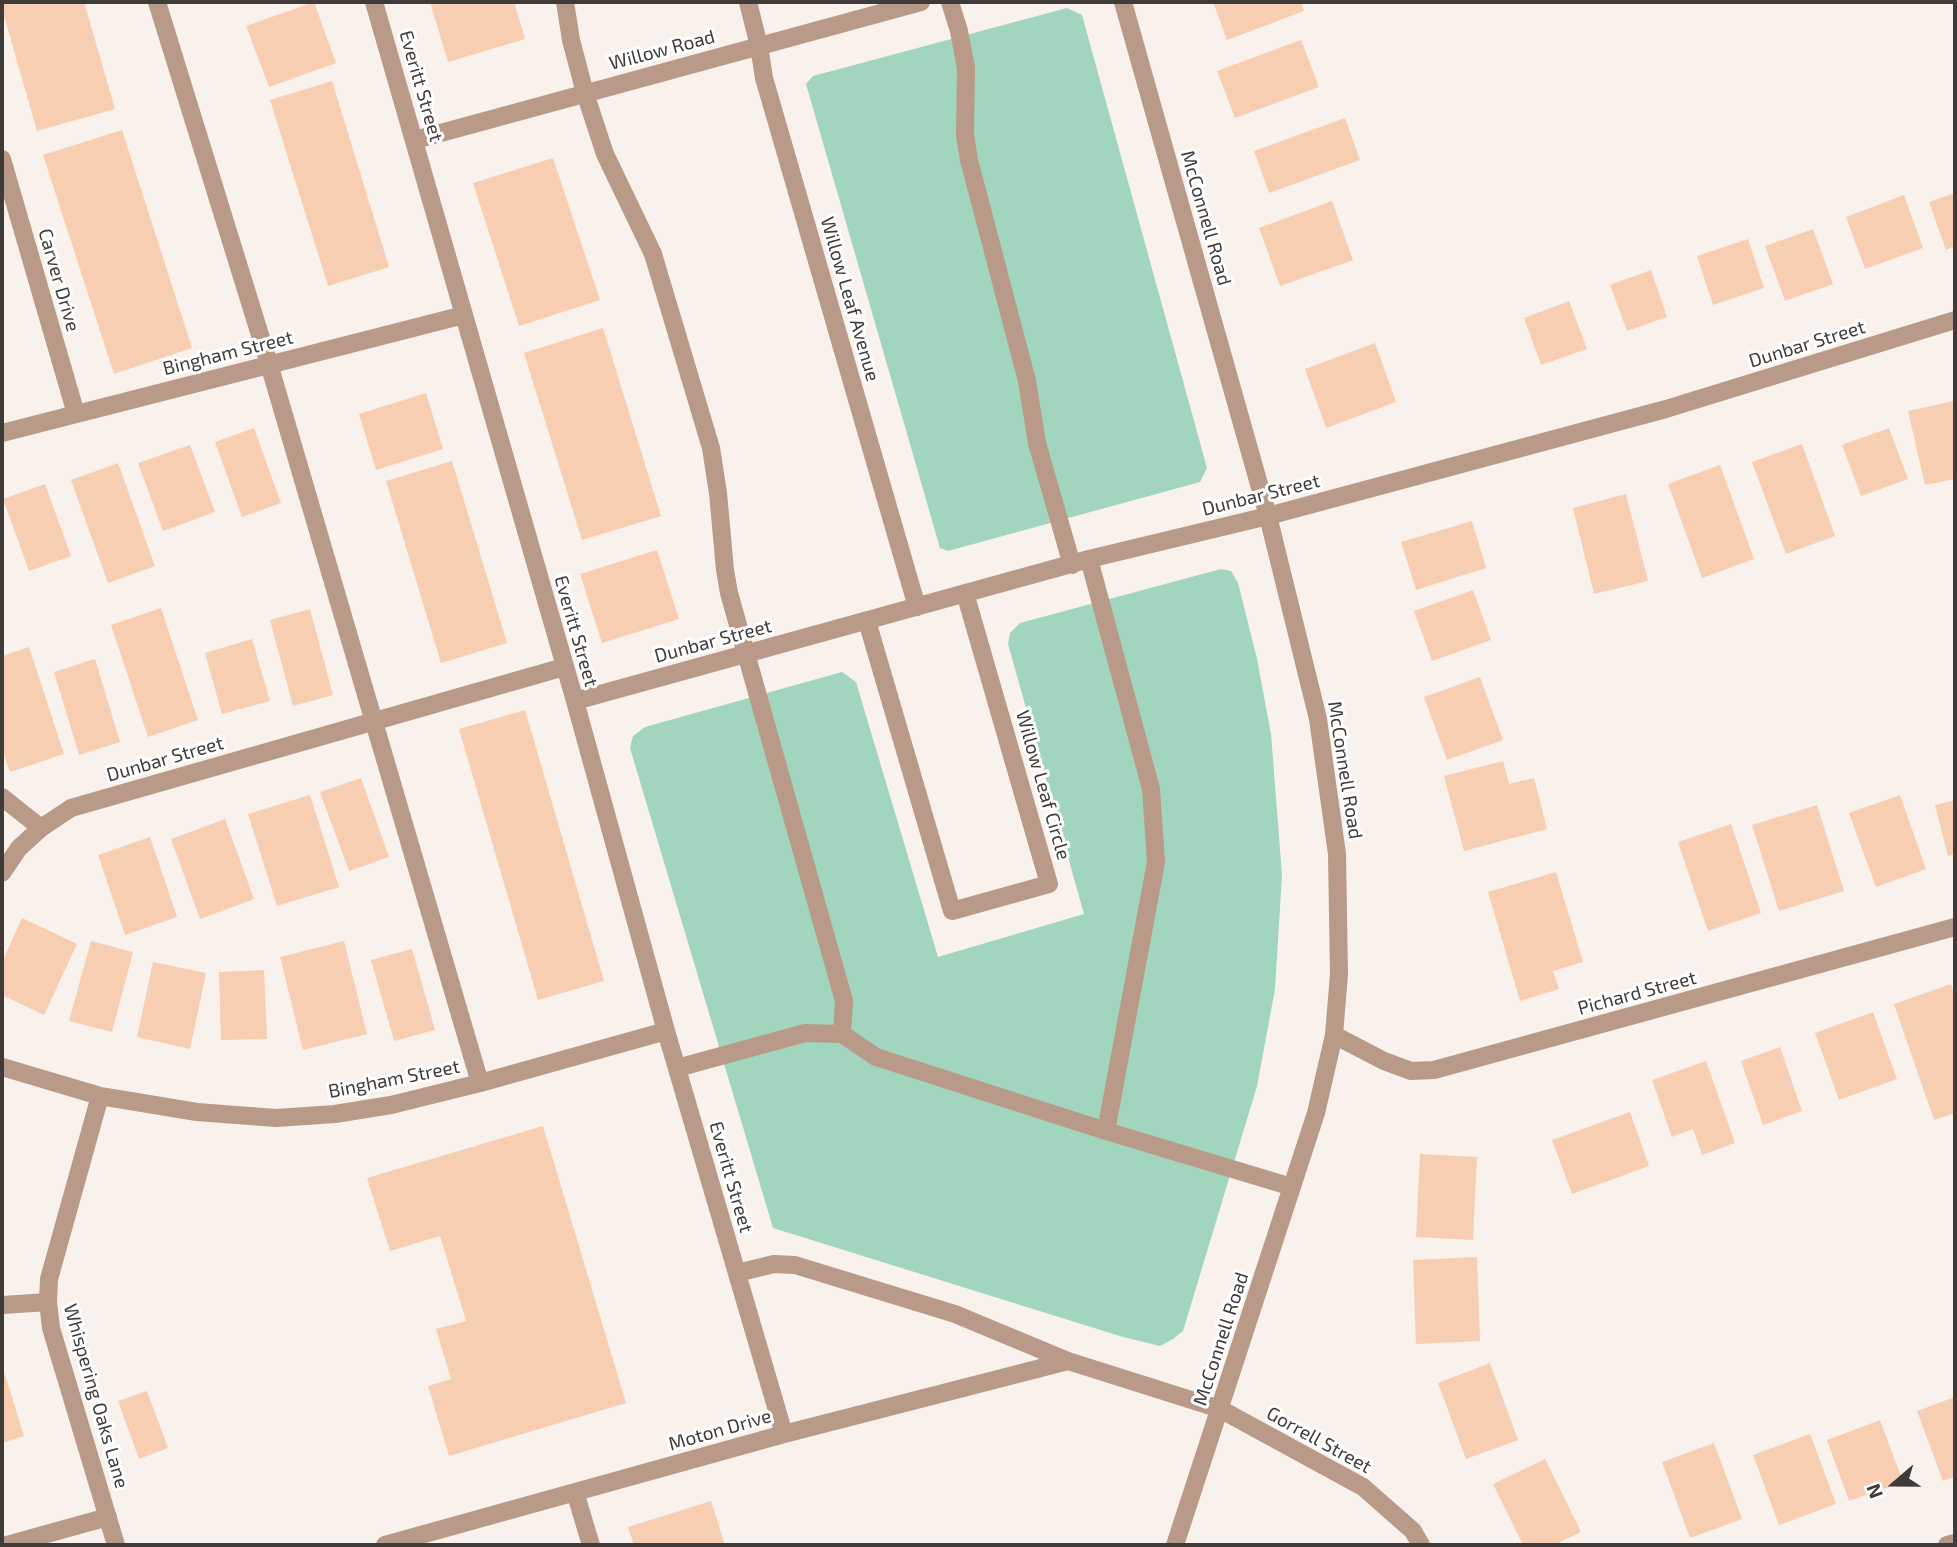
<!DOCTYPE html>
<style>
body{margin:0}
#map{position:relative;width:1957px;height:1547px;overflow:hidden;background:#f9f1eb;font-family:"Exo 2",sans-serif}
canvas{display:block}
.frame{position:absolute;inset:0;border:4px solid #3f3b39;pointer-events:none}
.north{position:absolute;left:1859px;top:1449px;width:70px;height:70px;-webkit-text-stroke:5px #fff;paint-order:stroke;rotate:250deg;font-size:19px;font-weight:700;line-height:28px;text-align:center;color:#3f3b39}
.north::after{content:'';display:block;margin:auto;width:24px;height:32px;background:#3f3b39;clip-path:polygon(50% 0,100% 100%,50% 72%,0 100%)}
</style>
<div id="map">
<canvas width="1957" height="1547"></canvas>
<div class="frame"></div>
<div class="north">N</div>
</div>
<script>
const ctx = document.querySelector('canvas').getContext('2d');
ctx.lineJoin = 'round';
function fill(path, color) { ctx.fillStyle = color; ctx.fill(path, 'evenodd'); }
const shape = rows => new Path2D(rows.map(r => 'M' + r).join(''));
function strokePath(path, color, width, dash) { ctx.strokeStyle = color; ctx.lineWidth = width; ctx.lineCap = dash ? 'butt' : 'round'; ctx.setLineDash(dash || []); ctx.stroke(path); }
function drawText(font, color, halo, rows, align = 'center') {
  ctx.font = font + ' "Exo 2",sans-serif'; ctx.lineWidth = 6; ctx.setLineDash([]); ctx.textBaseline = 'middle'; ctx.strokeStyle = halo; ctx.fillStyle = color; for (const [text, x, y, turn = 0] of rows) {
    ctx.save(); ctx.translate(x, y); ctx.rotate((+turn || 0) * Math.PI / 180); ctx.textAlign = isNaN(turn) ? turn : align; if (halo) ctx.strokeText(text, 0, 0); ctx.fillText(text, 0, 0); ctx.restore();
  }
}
const green = shape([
 [1067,8,1082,15,1207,468,1200,482,948,551,940,548,806,84,813,76],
 [1221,569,1231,571,1238,583,1257,659,1271,734,1282,875,1275,989,1257,1086,1183,1331,1173,1339,1160,1346,1123,1337,773,1228,630,748,633,736,645,727,842,672,856,682,938,957,1084,914,1008,644,1010,633,1020,623]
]);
const building = shape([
 [2,2,84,2,115,109,37,131,2,9],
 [314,2,336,63,269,87,246,26],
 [430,2,514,2,525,39,448,62],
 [1213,2,1301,2,1304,11,1227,40],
 [1301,40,1319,87,1235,118,1217,71],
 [332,81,389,267,328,286,270,100],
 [1345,118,1360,160,1269,193,1254,151],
 [122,130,192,348,114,374,43,155],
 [553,158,600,300,519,326,473,183],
 [1955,193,1955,246,1946,250,1929,202],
 [1904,195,1923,248,1865,269,1846,217],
 [1332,201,1353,260,1280,286,1259,228],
 [1813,229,1833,284,1785,301,1765,246],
 [1748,239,1764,288,1713,305,1697,256],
 [1651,270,1667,317,1627,331,1610,285],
 [1569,301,1587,349,1541,365,1524,318],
 [603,328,661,516,582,540,524,353],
 [1375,343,1396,402,1326,428,1305,369],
 [426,393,443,449,376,470,359,414],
 [1953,401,1955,479,1925,485,1908,411],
 [254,428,281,503,242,517,215,442],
 [1889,428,1908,479,1861,496,1842,445],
 [1802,444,1835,536,1786,554,1752,462],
 [190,445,215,512,163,531,138,463],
 [452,461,507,643,441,663,386,481],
 [118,463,155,566,108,583,71,480],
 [1720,465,1754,559,1702,578,1668,484],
 [45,484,71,556,29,571,3,499],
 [1626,494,1648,581,1594,594,1573,508],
 [1472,521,1486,568,1416,590,1401,542],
 [657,550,679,619,602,643,580,574],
 [1473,590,1491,640,1432,661,1414,611],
 [161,608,198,720,148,737,111,625],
 [310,609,333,695,293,706,270,620],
 [252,639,270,701,222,714,205,653],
 [29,647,64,754,10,772,2,749,2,656],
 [95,659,120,742,79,755,54,672],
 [1480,677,1503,740,1447,760,1424,697],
 [525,710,604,981,538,1000,459,729],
 [1503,761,1509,784,1534,778,1547,829,1464,851,1444,776],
 [361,778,389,857,349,871,320,792],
 [310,795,339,887,277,906,248,814],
 [1900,795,1926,869,1876,887,1849,813],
 [1955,800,1955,854,1948,856,1935,805],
 [1817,805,1844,891,1779,911,1752,825],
 [225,819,254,899,200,919,171,839],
 [1731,824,1761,913,1708,931,1678,842],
 [150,837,177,917,125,935,98,855],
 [1556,872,1583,962,1553,971,1559,989,1520,1001,1488,892],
 [22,918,77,944,44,1015,2,995,2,962],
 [91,941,133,952,112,1032,69,1021],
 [344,941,367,1034,303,1050,280,957],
 [412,949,435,1030,394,1041,371,960],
 [153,962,206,973,190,1049,137,1037],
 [264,970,267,1039,221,1040,219,972],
 [1951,984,1955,997,1955,1113,1934,1120,1894,1004],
 [1873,1012,1897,1079,1839,1100,1815,1033],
 [1780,1047,1802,1111,1763,1125,1741,1061],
 [1706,1061,1735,1143,1702,1155,1693,1129,1672,1137,1652,1080],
 [1630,1112,1649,1166,1572,1194,1552,1140],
 [543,1126,626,1403,449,1456,428,1386,451,1379,436,1329,466,1321,440,1236,390,1251,367,1178],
 [1420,1154,1477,1157,1473,1240,1416,1237],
 [1477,1257,1480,1341,1416,1344,1413,1260],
 [1490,1363,1518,1440,1466,1459,1438,1383],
 [2,1365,24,1436,2,1443],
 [147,1391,168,1448,139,1459,118,1401],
 [1955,1397,1955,1477,1943,1481,1917,1411],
 [1880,1420,1903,1482,1849,1501,1827,1440],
 [1810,1434,1836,1504,1779,1525,1753,1455],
 [1714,1443,1742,1519,1690,1538,1662,1462],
 [1545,1459,1581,1532,1554,1545,1523,1545,1493,1484],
 [711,1501,725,1545,634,1545,628,1527]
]);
const minor = shape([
 [157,2,269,364,480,1083],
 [374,2,575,701,666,1031,784,1434],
 [565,2,571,40,585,93,605,154,653,254,711,448,718,493,725,570,729,593,844,1001,842,1034,876,1057,1106,1131,1292,1187],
 [748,2,759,46,764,78,917,607],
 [950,2,959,31,966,68,965,135,969,160,1027,381,1037,443,1072,565],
 [1123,2,1268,516,1318,719,1337,854,1339,974,1334,1035,1316,1113,1175,1545],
 [415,140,921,2],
 [2,159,76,414],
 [2,433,464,315],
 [1089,559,1151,789,1156,862,1106,1131],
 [867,621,952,911,1049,884,965,593],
 [575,701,1089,559,1268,516,1666,409,1955,320],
 [2,797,41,828],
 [2,873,19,848,41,828,71,808,564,667],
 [1334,1035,1384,1061,1411,1071,1434,1070,1955,927],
 [2,1067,100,1096,197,1112,276,1118,335,1114,391,1105,480,1083,666,1031],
 [677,1068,805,1033,842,1034],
 [100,1096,49,1279,48,1302,51,1328,116,1545],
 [737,1273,774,1264,795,1265,955,1314,1068,1361,1220,1409,1363,1487,1413,1531,1421,1545],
 [2,1305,48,1302],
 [575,1492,591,1545],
 [7,1545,108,1517],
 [385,1545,784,1434,1068,1361],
 [1947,1545,1955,1543]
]);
const streetNames = [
 ["Willow Road",662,50,-15],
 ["Everitt Street",421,86,74],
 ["McConnell Road",1206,218,74],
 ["Carver Drive",59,280,74],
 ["Willow Leaf Avenue",850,299,74],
 ["Dunbar Street",1807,344,-17],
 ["Bingham Street",228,353,-14],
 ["Dunbar Street",1261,495,-14],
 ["Everitt Street",576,631,74],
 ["Dunbar Street",713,641,-15],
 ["Dunbar Street",165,759,-16],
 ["McConnell Road",1345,770,81],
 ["Willow Leaf Circle",1043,785,74],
 ["Pichard Street",1637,993,-15],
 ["Bingham Street",394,1079,-11],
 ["Everitt Street",731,1177,74],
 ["McConnell Road",1221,1339,-72],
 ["Whispering Oaks Lane",96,1396,74],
 ["Moton Drive",720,1430,-16],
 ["Gorrell Street",1319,1440,29]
];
fill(green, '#a2d5bd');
fill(building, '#f7ceb1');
strokePath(minor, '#b99987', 18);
drawText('19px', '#3f3b39', '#fff', streetNames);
</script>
